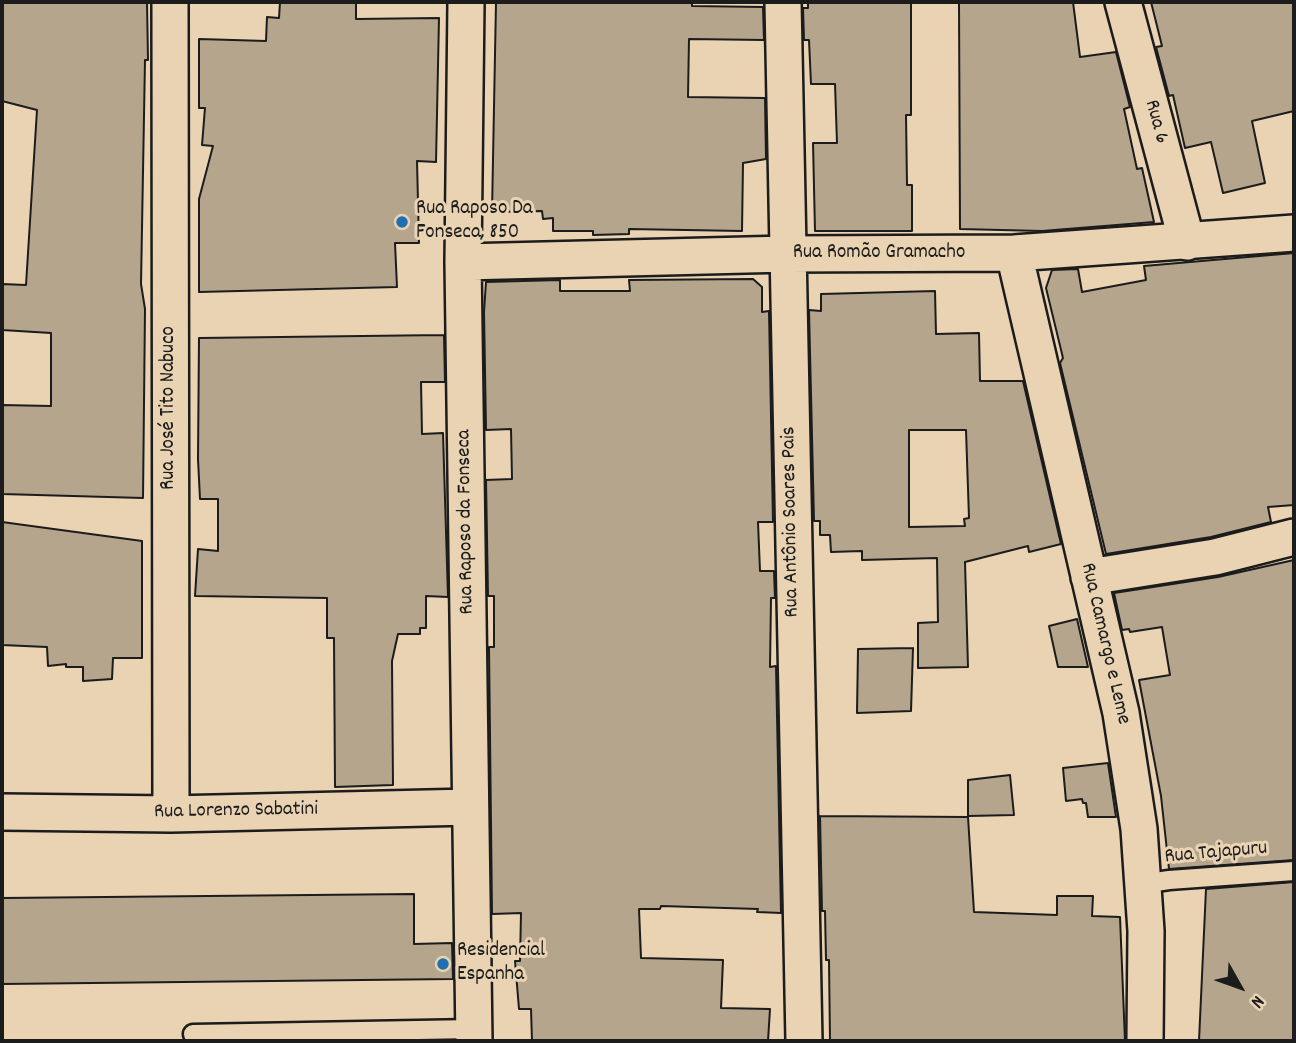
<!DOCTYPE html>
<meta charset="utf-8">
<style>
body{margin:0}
#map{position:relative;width:1296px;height:1043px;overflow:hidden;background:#e9d3b2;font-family:Dekko,sans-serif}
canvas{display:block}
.frame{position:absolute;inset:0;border:4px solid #1c1c1c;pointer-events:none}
.north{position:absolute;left:1205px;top:952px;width:70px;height:70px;-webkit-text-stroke:5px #e9d3b2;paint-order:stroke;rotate:130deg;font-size:19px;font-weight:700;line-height:28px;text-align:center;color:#1c1c1c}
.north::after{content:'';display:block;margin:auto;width:24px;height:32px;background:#1c1c1c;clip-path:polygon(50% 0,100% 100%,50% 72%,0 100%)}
</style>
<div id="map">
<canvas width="1296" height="1043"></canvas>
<div class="frame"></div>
<div class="north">N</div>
</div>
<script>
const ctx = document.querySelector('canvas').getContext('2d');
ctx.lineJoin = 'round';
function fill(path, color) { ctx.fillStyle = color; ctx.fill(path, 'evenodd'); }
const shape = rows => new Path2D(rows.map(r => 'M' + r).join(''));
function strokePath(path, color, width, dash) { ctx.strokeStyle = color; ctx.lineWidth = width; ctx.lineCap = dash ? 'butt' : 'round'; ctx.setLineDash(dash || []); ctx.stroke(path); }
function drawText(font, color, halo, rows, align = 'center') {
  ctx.font = font + ' Dekko,sans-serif'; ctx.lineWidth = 6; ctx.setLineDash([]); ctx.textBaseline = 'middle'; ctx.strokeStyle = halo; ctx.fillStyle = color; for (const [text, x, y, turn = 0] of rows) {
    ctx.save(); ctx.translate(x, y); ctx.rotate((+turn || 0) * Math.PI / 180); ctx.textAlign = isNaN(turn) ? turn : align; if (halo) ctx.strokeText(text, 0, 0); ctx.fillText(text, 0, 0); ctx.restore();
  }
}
const building = shape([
 [2,2,147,2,148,60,145,60,141,284,145,309,143,498,2,494,2,405,51,406,51,333,2,330,2,284,26,285,37,110,2,101,2,2],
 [280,2,356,2,356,19,439,18,436,162,417,161,419,243,395,243,397,287,199,292,199,199,213,146,202,145,205,108,199,108,199,39,266,41,267,17,279,18,280,2],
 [496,2,692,2,692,6,763,7,764,40,689,39,688,97,765,98,766,159,743,163,742,231,629,229,629,234,593,235,593,231,553,231,553,218,543,219,542,211,492,212,496,2],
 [808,2,911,2,911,115,906,115,907,185,912,185,912,231,815,231,813,143,837,143,835,84,811,84,809,40,804,40,803,8,808,8,808,2],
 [959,2,1073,2,1080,57,1116,52,1130,107,1124,109,1137,169,1142,168,1154,222,1042,231,960,229,959,2],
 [1151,2,1294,2,1294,111,1252,121,1265,183,1223,193,1211,142,1185,148,1173,95,1169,96,1156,47,1162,46,1151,2],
 [1294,253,1294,505,1268,507,1271,522,1211,537,1106,554,1060,363,1063,358,1046,288,1052,270,1078,269,1082,292,1146,280,1144,266,1294,253],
 [753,279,762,287,762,312,769,311,773,522,758,522,760,571,774,571,775,598,771,598,770,667,776,666,781,913,757,912,758,909,661,906,660,909,639,909,641,958,723,960,721,1008,770,1009,768,1041,532,1041,531,1009,519,1009,515,961,520,961,521,913,492,914,489,647,494,647,494,596,488,596,486,480,512,479,511,429,486,430,484,312,486,282,560,280,560,291,630,291,629,280,753,279],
 [935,291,936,334,979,333,980,381,1023,381,1061,544,1029,552,1028,546,965,562,968,667,918,668,918,623,938,622,937,558,862,560,862,551,831,552,830,535,820,535,820,521,814,521,809,310,821,311,821,294,935,291],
 [909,430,966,430,969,518,964,519,965,526,909,527,909,430],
 [444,335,445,382,421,382,422,434,443,433,448,597,426,596,426,628,420,628,420,634,398,634,392,661,393,785,335,787,334,638,327,638,327,598,195,596,198,549,218,551,218,499,200,499,198,459,199,338,444,335],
 [2,522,142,541,142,658,113,658,112,679,83,681,83,667,66,667,66,664,48,666,47,647,2,645,2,522],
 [1294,560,1294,860,1169,869,1161,796,1139,680,1170,675,1162,627,1130,632,1129,629,1122,630,1114,593,1218,577,1294,560],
 [1077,619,1088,667,1058,667,1049,626,1077,619],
 [913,648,911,711,857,713,858,649,913,648],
 [1108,763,1116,817,1088,817,1086,803,1083,803,1082,799,1066,801,1063,768,1108,763],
 [1010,775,1014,815,968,816,968,780,1010,775],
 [820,816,968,817,974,912,1057,915,1057,896,1093,896,1092,916,1120,917,1125,1041,830,1041,829,960,826,960,825,911,822,911,820,816],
 [1294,882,1294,1041,1199,1041,1206,889,1294,882],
 [414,894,414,944,452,943,453,979,2,984,2,898,414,894]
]);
const service = shape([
 [1142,884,1169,880,1294,871],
 [193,1034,474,1029]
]);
const minor = shape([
 [170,2,171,814],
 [466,2,463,262,474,1041],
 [783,2,804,1041],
 [1123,2,1187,242],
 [1014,253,1121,713,1139,829,1146,931,1145,1041],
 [463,262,787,254,1014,253,1294,233],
 [1089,577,1215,557,1294,537],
 [2,812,171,814,470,807]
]);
const markers = [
 [402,222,7,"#1f6fb2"],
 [443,964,7,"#1f6fb2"]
];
const streetNames = [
 ["Rua 6",1155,122,75],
 ["Rua Romão Gramacho",879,254],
 ["Rua José Tito Nabuco",170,408,-90],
 ["Rua Raposo da Fonseca",467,522,-91],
 ["Rua Antônio Soares Pais",792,522,-91],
 ["Rua Camargo e Leme",1104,644,77],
 ["Rua Lorenzo Sabatini",236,812,-1],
 ["Rua Tajapuru",1216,854,-5]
];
const poiNames = [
 ["Rua Raposo Da",416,210],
 ["Fonseca, 850",416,234],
 ["Residencial",457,952],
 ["Espanha",457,976]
];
fill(building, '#b6a58d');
strokePath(building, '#1c1c1c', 2);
strokePath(service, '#1c1c1c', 23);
strokePath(minor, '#1c1c1c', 40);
strokePath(service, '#e9d3b2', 18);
strokePath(minor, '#e9d3b2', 35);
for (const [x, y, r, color] of markers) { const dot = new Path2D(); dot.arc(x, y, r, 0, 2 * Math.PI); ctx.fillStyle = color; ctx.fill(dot); strokePath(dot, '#e9d3b2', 2.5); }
drawText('21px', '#1c1c1c', '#e9d3b2', streetNames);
drawText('21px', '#1c1c1c', '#e9d3b2', poiNames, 'left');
</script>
